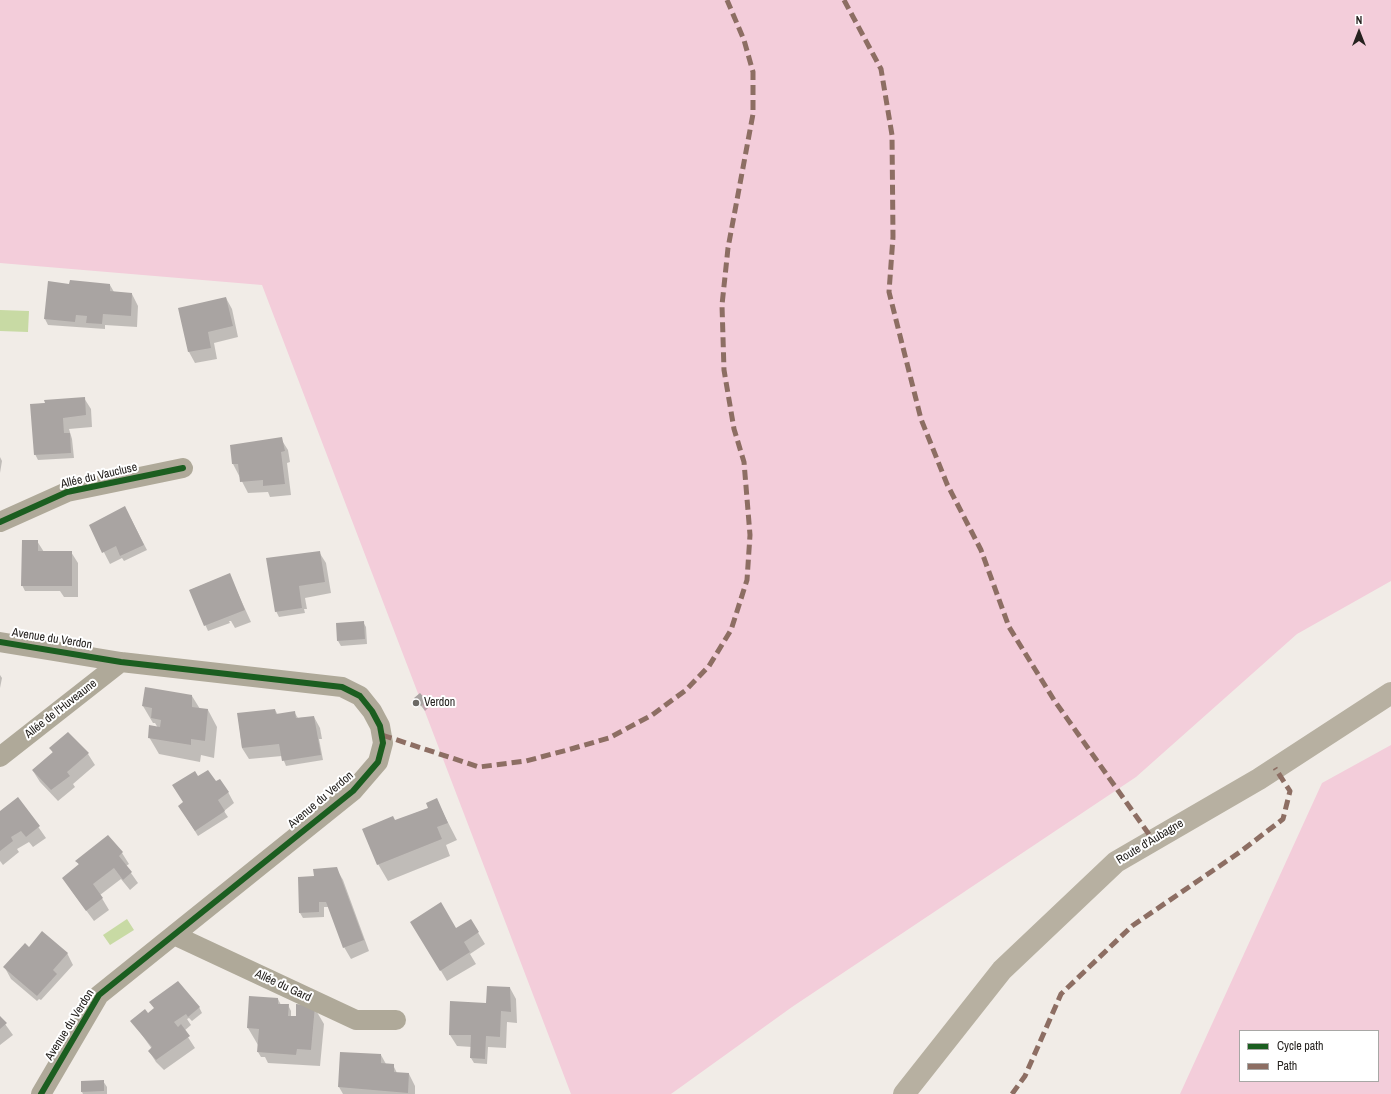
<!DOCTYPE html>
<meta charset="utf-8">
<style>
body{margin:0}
#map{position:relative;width:1391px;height:1094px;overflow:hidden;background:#f1ece7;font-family:"Archivo Narrow",sans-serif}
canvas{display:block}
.legend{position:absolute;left:1239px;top:1030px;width:140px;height:52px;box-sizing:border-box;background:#fff;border:1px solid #a8a7a5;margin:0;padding:5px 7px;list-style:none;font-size:12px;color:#25221f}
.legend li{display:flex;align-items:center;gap:8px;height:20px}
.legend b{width:20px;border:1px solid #a8a7a5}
.north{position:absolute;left:1339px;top:12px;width:40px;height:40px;-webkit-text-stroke:3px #fff;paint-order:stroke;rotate:0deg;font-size:11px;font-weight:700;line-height:16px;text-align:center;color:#25221f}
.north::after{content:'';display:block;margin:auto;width:14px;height:18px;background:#25221f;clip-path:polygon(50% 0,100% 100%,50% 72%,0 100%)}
</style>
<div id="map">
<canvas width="1391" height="1094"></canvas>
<ul class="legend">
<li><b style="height:5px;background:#1b5e20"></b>Cycle path</li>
<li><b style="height:5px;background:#8d6e63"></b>Path</li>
</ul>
<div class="north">N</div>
</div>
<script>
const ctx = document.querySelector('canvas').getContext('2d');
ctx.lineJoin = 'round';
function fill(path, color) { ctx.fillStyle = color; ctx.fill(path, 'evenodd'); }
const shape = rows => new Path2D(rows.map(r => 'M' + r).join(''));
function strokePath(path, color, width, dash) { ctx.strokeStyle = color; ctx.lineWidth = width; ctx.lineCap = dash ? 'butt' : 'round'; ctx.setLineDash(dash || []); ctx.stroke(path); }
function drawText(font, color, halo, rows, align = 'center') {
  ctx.font = font + ' "Archivo Narrow",sans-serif'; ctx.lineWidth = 4; ctx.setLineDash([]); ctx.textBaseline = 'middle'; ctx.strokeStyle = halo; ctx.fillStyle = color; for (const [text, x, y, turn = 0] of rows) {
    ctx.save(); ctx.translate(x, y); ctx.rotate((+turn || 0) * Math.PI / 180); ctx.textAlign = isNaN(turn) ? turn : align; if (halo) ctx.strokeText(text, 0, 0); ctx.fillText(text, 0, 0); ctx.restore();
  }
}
const green = shape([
 [0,0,1391,0,1391,581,1297,634,1136,777,792,1007,671,1094,571,1094,262,285,0,263],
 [1391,745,1391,1094,1180,1094,1322,783],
 [1240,1031,1378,1031,1378,1081,1240,1081]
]);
const water = shape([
 [0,310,29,311,28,332,0,331],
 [127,919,134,930,110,945,103,935]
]);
const shadow = shape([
 [49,282,70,285,110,285,114,292,132,294,138,306,137,327,105,325,105,329,48,325,45,319],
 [226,298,232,309,238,337,214,343,217,359,195,363,189,352,179,309],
 [84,398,91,409,92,427,69,429,72,439,74,458,38,460,35,454,31,405],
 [281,439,288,450,290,462,287,463,291,495,270,497,268,492,248,493,233,464,231,446],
 [0,457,2,461,0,473],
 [131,519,147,550,124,561,122,558,110,564,90,525],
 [37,541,44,552,71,552,78,563,78,597,64,597,60,591,25,591,22,585],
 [319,552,326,563,331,593,305,598,307,609,304,609,305,613,279,617,276,611],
 [229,574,251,622,235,628,231,621,229,621,230,623,208,631,190,590],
 [363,622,366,627,367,644,341,646,338,641],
 [0,675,2,678,0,688],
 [420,694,429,707,425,711,415,698],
 [192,696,200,709,208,710,217,727,214,758,201,755,200,762,159,754,149,737,158,728,155,723,153,723,143,706],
 [275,710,278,715,294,712,298,718,314,717,320,728,322,739,319,739,323,760,286,766,282,756,249,759,242,748,238,714],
 [68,733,88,754,95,765,73,784,75,787,58,801,40,782,33,771,53,753,50,748],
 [198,777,216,783,228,792,234,803,224,811,228,817,198,836,186,817,184,803],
 [18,798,46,838,33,847,29,842,17,849,19,852,3,865,0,861,0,812],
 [436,799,457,840,446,845,450,856,388,881,378,864,395,821,429,808],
 [122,853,129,864,126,866,138,883,130,890,121,879,100,895,109,910,94,921,71,890,79,865,77,861],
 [336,868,343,880,369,951,351,959,344,947,329,907,324,907,324,917,303,918,300,913,315,877],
 [471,921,485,944,470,954,476,964,447,981,412,922,456,929],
 [67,953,73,965,41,1000,39,999,37,1001,11,979,5,968],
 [510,988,516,999,517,1023,507,1022,506,1048,488,1047,487,1064,474,1063,471,1058,472,1047,457,1046,450,1035,487,1004],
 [250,997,278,999,281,1005,288,1005,291,1011,291,1017,297,1017,314,1007,324,1024,320,1066,268,1063,265,1057,261,1057,258,1052,258,1045,248,1028],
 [199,1007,202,1013,192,1021,189,1018,187,1019,191,1025,184,1031,195,1048,164,1070,156,1062,149,1051,152,1049,132,1021,148,1014],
 [0,1017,13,1035,0,1045],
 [381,1055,386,1064,393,1065,397,1073,409,1074,415,1086,415,1094,343,1094,339,1087],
 [103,1081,107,1087,107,1094,83,1094,82,1092]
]);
const building = shape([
 [70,280,110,284,110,291,132,293,131,316,103,314,102,324,86,323,87,316,76,315,75,322,44,319,48,281,69,284],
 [226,297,233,326,208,332,211,348,188,352,178,308],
 [85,397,86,415,63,418,64,433,70,433,71,453,34,455,30,404,45,403,44,400],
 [282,437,285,451,281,452,285,484,263,486,263,480,240,482,238,464,232,464,230,445],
 [125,506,144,545,120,556,116,546,102,553,89,525],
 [22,540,38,540,38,551,72,551,72,586,21,586],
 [320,551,325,582,299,586,302,608,275,612,266,558],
 [230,573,245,610,204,626,189,590],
 [364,621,365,639,337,641,336,623],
 [145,687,192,695,192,707,208,709,205,741,191,739,191,745,148,738,149,725,160,727,161,720,151,718,152,708,142,706],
 [420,693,427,701,421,706,414,698],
 [275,709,276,714,295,711,296,718,314,716,321,755,282,761,279,744,242,748,237,713],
 [68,732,89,753,67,772,70,776,51,790,32,770,53,752,49,748],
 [208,770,216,781,220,779,229,792,218,800,225,811,195,831,178,806,183,802,172,785,195,771,198,776],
 [18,797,40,826,26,837,21,831,11,837,13,841,0,851,0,811],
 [437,798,448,823,437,827,442,839,377,865,362,829,393,816,395,820,428,808,426,803],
 [108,835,123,852,119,856,132,872,123,880,114,868,93,884,103,898,86,911,62,878,79,864,75,861],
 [337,867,364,940,343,948,326,902,319,902,319,912,299,913,298,877,314,876,313,869],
 [441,902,456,928,471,919,479,932,464,942,470,952,440,971,410,922],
 [42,931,68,953,53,970,57,974,37,996,3,967,25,943,29,947],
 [178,981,200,1007,188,1017,186,1014,174,1022,178,1027,181,1024,190,1036,156,1060,148,1051,152,1047,130,1021,145,1009,148,1013,154,1008,149,1002],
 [487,986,510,987,511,1012,501,1011,500,1037,486,1036,485,1059,470,1058,471,1035,449,1035,450,1001,486,1003],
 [249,996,278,998,278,1004,289,1004,288,1016,296,1016,296,1004,315,1006,311,1050,297,1049,296,1055,257,1052,259,1029,247,1028],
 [0,1016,7,1023,0,1029],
 [340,1052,381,1054,381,1063,394,1064,394,1072,409,1073,408,1093,338,1087],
 [104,1080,104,1091,81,1092,81,1081]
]);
const street = shape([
 [0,522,67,492,183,468],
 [0,642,121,662,342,687,360,696,372,711,380,726,383,743,378,762,353,791,99,995,41,1094],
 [0,757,121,662],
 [174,935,356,1020,396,1020]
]);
const secondary = shape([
 [904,1094,1002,970,1116,862,1259,779,1391,693]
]);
const quiet = shape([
 [844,0,881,69,892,135,893,237,889,292,921,419,947,484,981,550,1009,627,1054,700,1153,840],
 [382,735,479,767,526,761,571,749,609,738,652,715,686,690,709,666,731,630,747,580,750,535,744,462,734,429,724,370,722,305,728,248,753,114,753,72,744,40,727,0],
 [1012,1094,1025,1076,1061,994,1132,926,1240,852,1283,819,1290,791,1275,768]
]);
const cycleway = shape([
 [0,522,67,492,183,468],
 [0,642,121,662,342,687,360,696,372,711,380,726,383,743,378,762,353,791,99,995,41,1094]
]);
const markers = [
 [416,703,4,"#6c6965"]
];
const streetNames = [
 ["Allée du Vaucluse",99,476,-13],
 ["Avenue du Verdon",52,639,9],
 ["Allée de l'Huveaune",61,709,-38],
 ["Avenue du Verdon",321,800,-40],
 ["Route d'Aubagne",1150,842,-31],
 ["Allée du Gard",283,986,25],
 ["Avenue du Verdon",70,1025,-58]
];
const poiNames = [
 ["Verdon",424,703]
];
fill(green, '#f3cdda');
fill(water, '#c8daa4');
fill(shadow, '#0003');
fill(building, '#a9a4a2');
strokePath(street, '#afa999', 20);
strokePath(secondary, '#b7b0a1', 22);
strokePath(quiet, '#8d6e63', 5, [10, 5]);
strokePath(cycleway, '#1b5e20', 6);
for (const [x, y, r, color] of markers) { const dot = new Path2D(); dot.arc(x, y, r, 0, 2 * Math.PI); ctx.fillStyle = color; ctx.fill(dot); strokePath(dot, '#fff', 1.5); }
drawText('12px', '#25221f', '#fff', streetNames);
drawText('12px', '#25221f', '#fff', poiNames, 'left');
</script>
